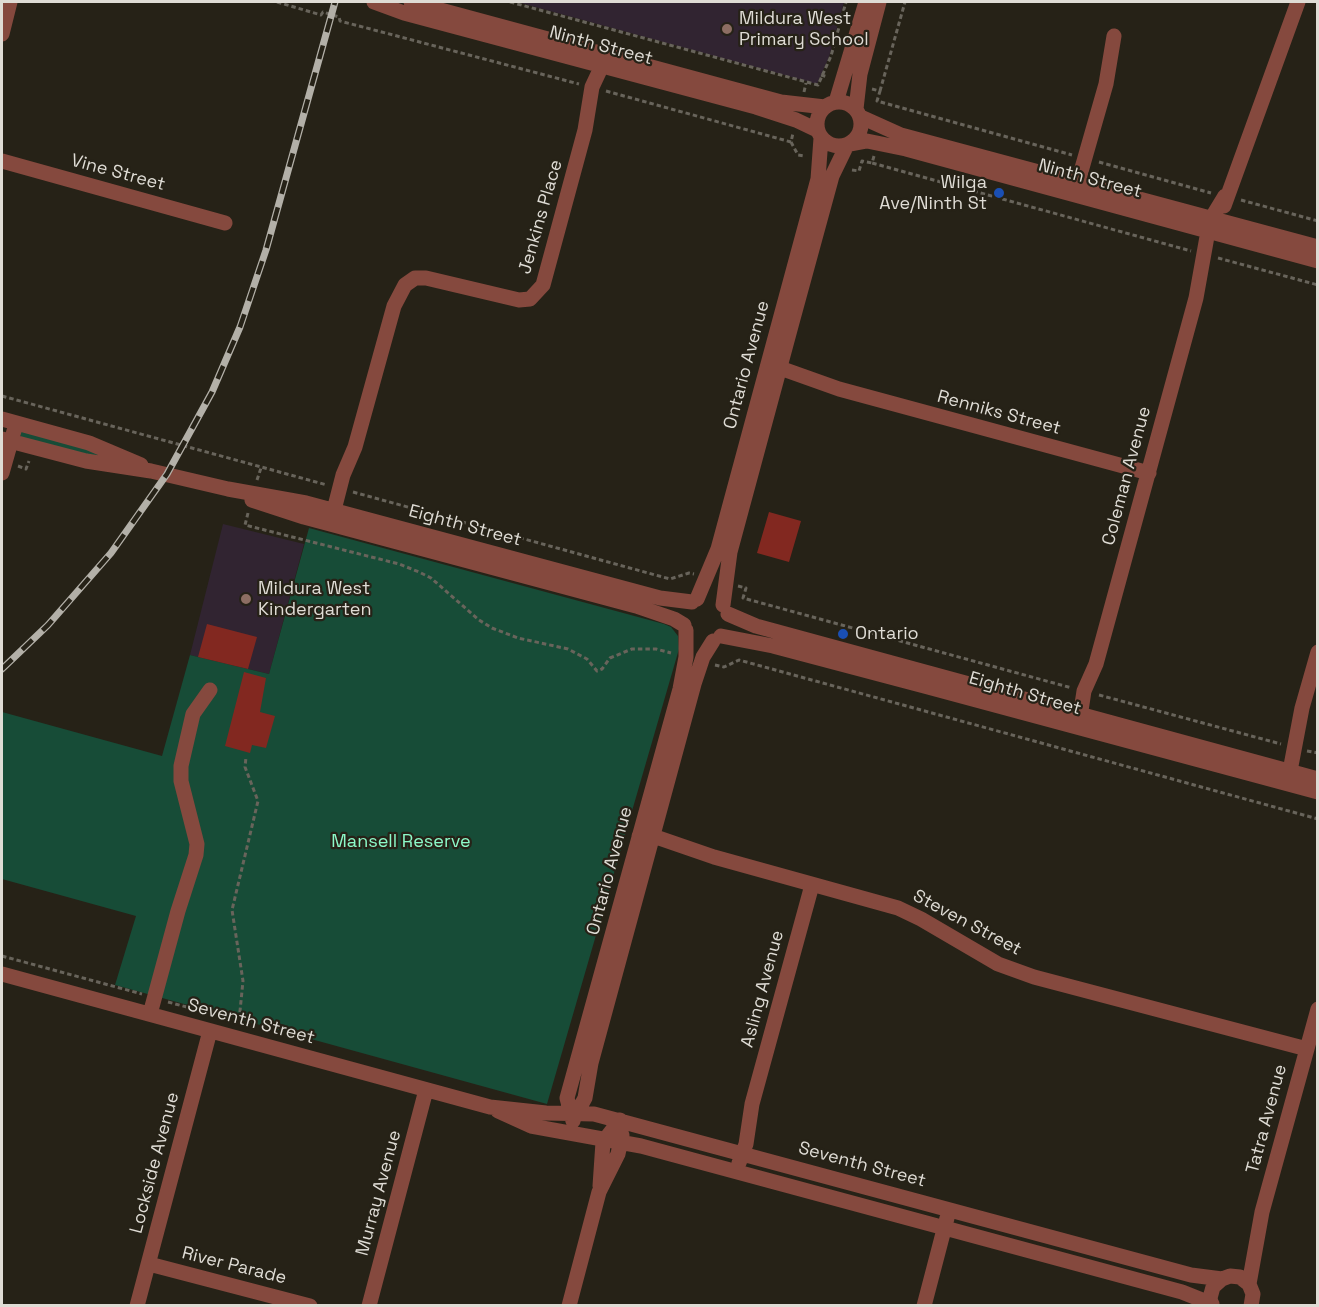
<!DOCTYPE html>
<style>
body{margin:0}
#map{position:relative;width:1319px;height:1307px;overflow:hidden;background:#262217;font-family:"Space Grotesk",sans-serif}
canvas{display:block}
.frame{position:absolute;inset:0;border:3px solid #dfdcd5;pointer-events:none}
</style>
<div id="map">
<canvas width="1319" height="1307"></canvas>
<div class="frame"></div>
</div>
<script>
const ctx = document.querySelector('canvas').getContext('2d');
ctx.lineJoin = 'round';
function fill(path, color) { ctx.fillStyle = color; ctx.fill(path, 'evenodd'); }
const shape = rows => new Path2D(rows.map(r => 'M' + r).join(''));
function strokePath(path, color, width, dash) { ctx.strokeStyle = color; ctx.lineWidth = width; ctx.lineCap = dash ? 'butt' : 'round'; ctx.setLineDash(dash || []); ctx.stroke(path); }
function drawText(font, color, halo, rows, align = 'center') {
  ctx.font = font + ' "Space Grotesk",sans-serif'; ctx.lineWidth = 4.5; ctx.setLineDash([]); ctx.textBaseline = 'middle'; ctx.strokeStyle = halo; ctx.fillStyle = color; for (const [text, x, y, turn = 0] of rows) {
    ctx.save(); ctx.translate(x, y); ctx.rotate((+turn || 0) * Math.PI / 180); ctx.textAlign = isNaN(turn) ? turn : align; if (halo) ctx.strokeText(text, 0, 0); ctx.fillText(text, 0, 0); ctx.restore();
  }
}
const education = shape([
 [517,2,516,2,844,2,829,57,817,84],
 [223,524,304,544,269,674,190,655]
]);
const green = shape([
 [21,431,99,452,100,457,20,439],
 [309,528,664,624,671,627,678,636,679,649,547,1104,115,985,136,916,2,879,2,712,162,756,190,655,269,674]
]);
const building = shape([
 [769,512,801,521,789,562,757,553],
 [207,624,257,637,248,669,198,657],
 [244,672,266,678,260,712,275,716,266,748,252,745,250,753,225,746]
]);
const path = shape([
 [277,2,321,15,323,12,339,17,340,21,579,84],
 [510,2,818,85,831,56,846,2],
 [821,75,828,77],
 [872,89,880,91,877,101,1072,155],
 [606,91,791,142,793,133],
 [880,91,905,2],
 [804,92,806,83],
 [791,142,798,155,805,156],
 [874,156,872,163,1191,251],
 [1099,162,1211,193],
 [852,170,859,171,862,161,872,163],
 [1241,200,1318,221],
 [1218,258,1318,285],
 [2,396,327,485],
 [18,466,26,469,29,461],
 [257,480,261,468],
 [353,492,670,579,689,573,694,574],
 [248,513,245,525,399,564,419,572,431,578,479,620,492,628,518,638,568,649,587,659,597,671,602,669,610,658,632,649,656,649,671,653],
 [738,586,746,588,743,598,1072,688],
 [715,665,724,667,739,660,1318,819],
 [1099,695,1281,744],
 [1307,751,1318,753],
 [2,956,142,994],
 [168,1002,239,1021,243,981,232,910,258,801,245,767,246,757]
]);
const minor = shape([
 [374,2,404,13,756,107,796,120,817,130],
 [411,2,781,102,825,107],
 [2,34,10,2],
 '817 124a22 22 0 1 1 44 0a22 22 0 1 1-44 0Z',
 [836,102,866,2],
 [856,109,860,74,879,2],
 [861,117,901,135,1318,247],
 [851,144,867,141,906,149,1318,261],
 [2,161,225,223],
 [1078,182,1106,84,1114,36],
 [1224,206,1298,2],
 [780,368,839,389,1149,473],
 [2,419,89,443,141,465],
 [2,439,86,461,151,471,228,489,306,503,660,598,692,602],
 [2,473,14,431],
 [252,500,304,517,636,606,674,619,684,625],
 [334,510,343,475,355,447,394,306,405,285,415,278,426,278,519,300,530,299,543,285,585,130,592,87,607,55],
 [697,599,718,549,818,179,821,138],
 [723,605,730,552,791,326,832,176,847,145],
 [728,614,756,626,1318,779],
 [721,636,773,646,928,687,1318,792],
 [1079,724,1084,691,1096,664,1196,298,1208,231,1211,219,1225,196],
 [1283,778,1290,771,1302,708,1318,652],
 [639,836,653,836,714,857,898,908,921,919,998,964,1034,977,1307,1049],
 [2,974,490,1107,546,1113,594,1114,1191,1275,1222,1279],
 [150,1014,178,911,196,855,197,844,181,781,181,766,193,714,210,690],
 [498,1111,531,1126,641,1146,1182,1292,1212,1304],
 [573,1120,585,1098,591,1063,694,684,703,657,713,641],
 [573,1121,567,1098,680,689,686,657,686,630],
 [739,1163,746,1144,752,1104,812,885],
 [600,1186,603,1142,620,1120],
 [149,1264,310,1306],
 [1249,1284,1262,1212,1318,1009],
 [137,1306,210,1031],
 [369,1306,426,1090],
 [569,1306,599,1192,618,1154,622,1135],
 [924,1306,947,1218],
 [1212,1306,1210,1298,1213,1287,1222,1279,1230,1276,1240,1277,1249,1284,1253,1294,1251,1306]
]);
const rail = shape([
 [2,669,48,625,111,553,167,474,212,392,240,327,266,250,335,2]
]);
const markers = [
 [727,29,6,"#8d6e63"],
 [999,193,6,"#1a4fb4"],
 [246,599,6,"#8d6e63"],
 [843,634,6,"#1a4fb4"]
];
const poiNames = [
 ["Mildura West",739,19],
 ["Primary School",739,40],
 ["Wilga",987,183,"right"],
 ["Ave/Ninth St",987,204,"right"],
 ["Mildura West",258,589],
 ["Kindergarten",258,610],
 ["Ontario",855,634]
];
const streetNames = [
 ["Ninth Street",601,46,15],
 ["Vine Street",118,173,15],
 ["Ninth Street",1090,179,15],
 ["Jenkins Place",541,217,-74],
 ["Ontario Avenue",747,365,-75],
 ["Renniks Street",999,413,15],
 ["Coleman Avenue",1127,476,-75],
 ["Eighth Street",465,526,15],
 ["Eighth Street",1025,694,16],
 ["Ontario Avenue",610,871,-75],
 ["Steven Street",967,923,28],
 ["Asling Avenue",763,989,-75],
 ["Seventh Street",251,1022,15],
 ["Tatra Avenue",1267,1119,-75],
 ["Lockside Avenue",155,1163,-75],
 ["Seventh Street",862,1165,15],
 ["Murray Avenue",379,1193,-75],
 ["River Parade",234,1266,14]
];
const parkNames = [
 ["Mansell Reserve",401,842]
];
fill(education, '#312431');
fill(green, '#174c37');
fill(building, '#822820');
strokePath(path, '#68645b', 3, [4.5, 3]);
strokePath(minor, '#85493e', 15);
strokePath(rail, '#b3b0a8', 7);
strokePath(rail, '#262217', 4.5, [14]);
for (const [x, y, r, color] of markers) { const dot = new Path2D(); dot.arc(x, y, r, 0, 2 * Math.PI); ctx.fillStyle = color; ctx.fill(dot); strokePath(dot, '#262217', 2); }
drawText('18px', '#dfdcd5', '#262217', poiNames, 'left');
drawText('18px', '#dfdcd5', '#262217', streetNames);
drawText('18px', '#8cfac9', '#262217', parkNames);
</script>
